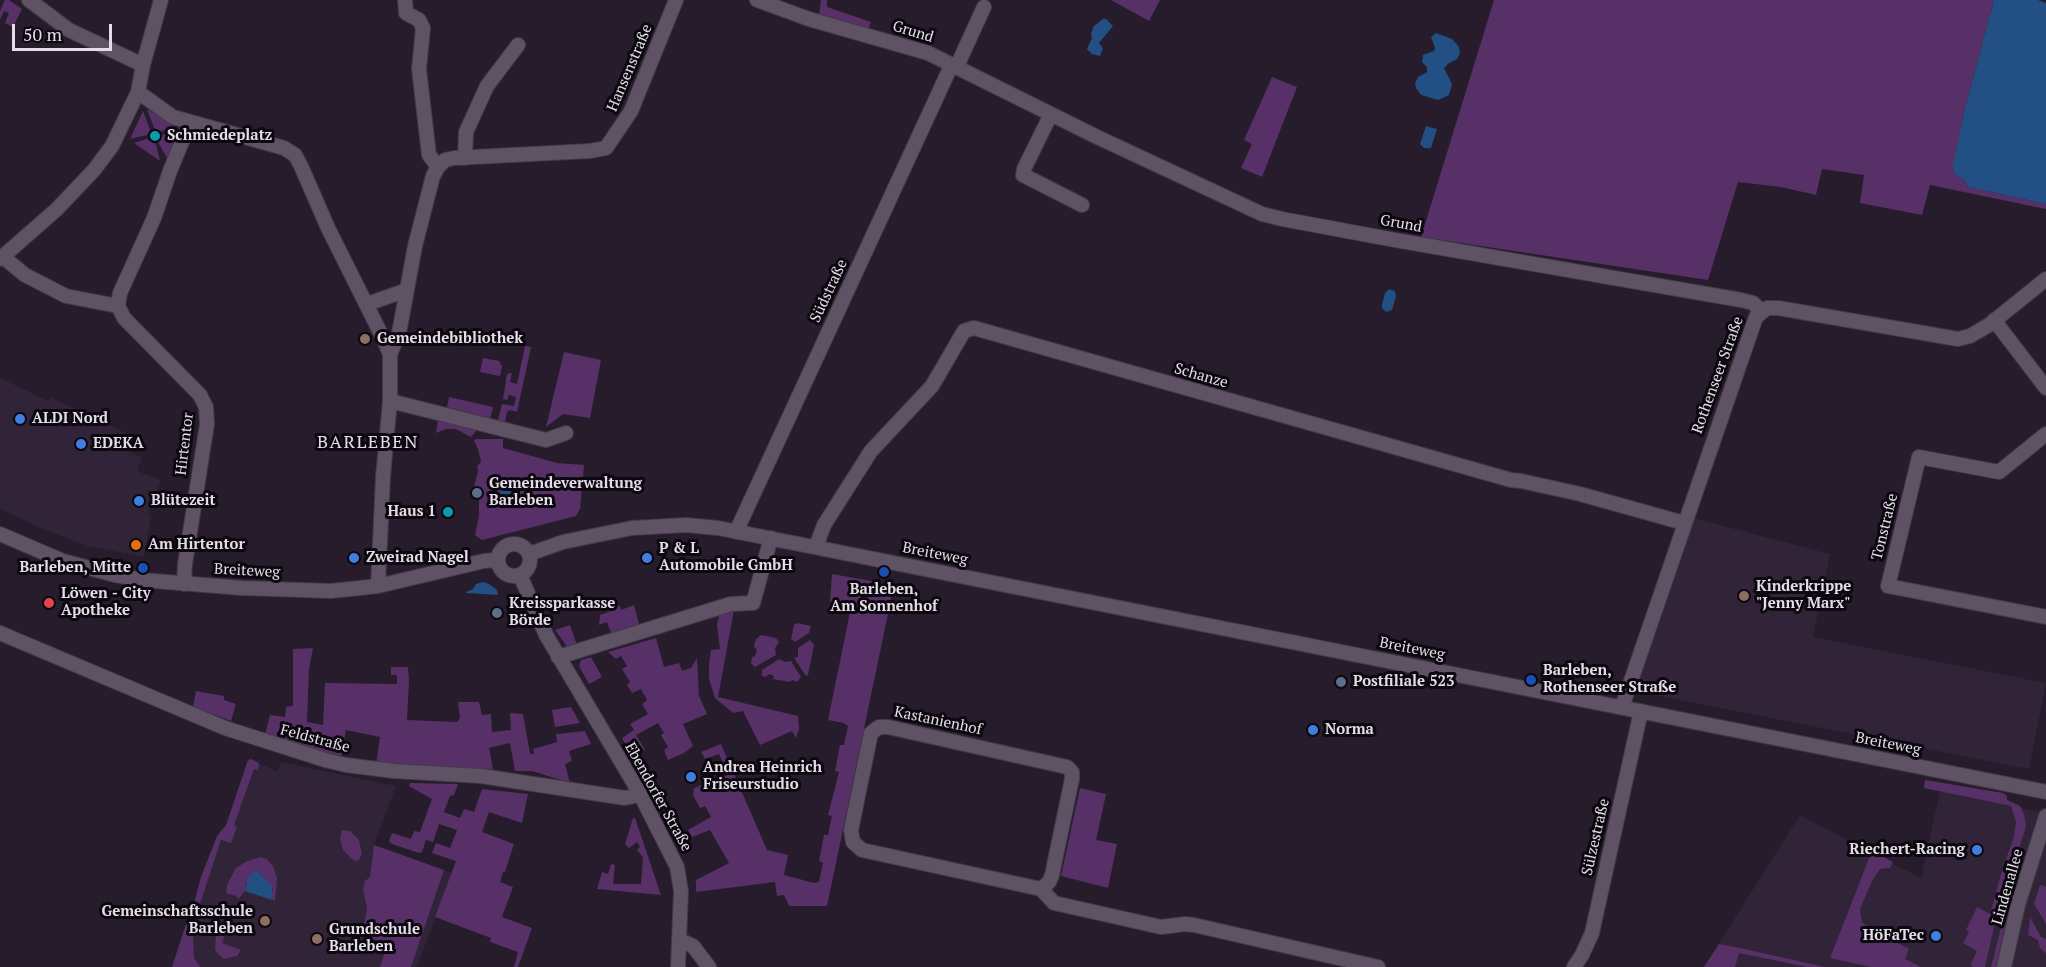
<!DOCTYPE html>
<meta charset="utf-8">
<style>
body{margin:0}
#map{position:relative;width:2046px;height:967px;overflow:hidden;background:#261c2b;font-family:"PT Serif",serif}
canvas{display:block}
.scale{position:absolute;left:12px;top:24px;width:100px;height:27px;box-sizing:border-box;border:3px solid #e4dde8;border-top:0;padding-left:8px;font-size:18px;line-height:21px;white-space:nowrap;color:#e4dde8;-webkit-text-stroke:4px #0c080f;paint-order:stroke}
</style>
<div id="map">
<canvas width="2046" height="967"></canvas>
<div class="scale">50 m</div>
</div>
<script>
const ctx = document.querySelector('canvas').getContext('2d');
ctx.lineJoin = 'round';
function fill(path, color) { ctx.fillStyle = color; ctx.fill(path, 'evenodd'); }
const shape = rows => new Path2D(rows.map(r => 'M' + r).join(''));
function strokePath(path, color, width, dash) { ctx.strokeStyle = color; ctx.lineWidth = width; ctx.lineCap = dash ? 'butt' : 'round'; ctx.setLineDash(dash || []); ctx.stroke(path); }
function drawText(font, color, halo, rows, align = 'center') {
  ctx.font = font + ' "PT Serif",serif'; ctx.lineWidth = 6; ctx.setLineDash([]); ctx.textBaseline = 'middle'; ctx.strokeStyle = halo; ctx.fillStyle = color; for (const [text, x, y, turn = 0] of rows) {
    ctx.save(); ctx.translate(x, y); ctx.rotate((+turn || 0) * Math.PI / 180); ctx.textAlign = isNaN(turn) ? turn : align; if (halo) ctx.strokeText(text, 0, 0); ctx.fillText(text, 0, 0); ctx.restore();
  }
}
const built = shape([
 [0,378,48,401,50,397,136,438,129,452,142,457,137,471,161,480,148,514,151,515,144,557,88,546,43,529,0,509],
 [1693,518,1830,554,1813,637,2046,683,2029,769,1634,691],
 [250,760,277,771,281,762,396,786,374,845,452,873,417,967,192,967,189,944,205,874,228,825],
 [1940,791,2046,813,2046,967,1704,967,1800,815,1921,878]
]);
const green = shape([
 [5,0,9,0,22,9,13,27,5,23,9,13,4,11,0,20,0,11],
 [821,0,827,0,827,7,871,22,868,30,819,16],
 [1111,0,1160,0,1149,21],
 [1494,0,1994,0,1965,108,1954,165,1954,174,1964,180,1968,187,2046,204,2046,209,1930,185,1922,215,1860,203,1864,175,1822,169,1816,195,1781,187,1738,182,1708,280,1421,237],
 [1272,77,1297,87,1262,177,1241,168,1252,144,1244,140],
 [147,109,177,127,161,131,154,128],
 [143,111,150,129,147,135,130,139],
 [180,132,168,160,158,142,161,135],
 [146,139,156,144,160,161,134,143],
 [525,346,531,347,517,412,510,410,507,412,505,422,498,420,502,404,514,406,516,397,509,395,507,400,503,399,507,374,512,373,510,382,517,384],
 [564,352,601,360,590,418,563,414,546,427],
 [483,358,499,361,502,366,500,376,480,372],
 [449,397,493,407,490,419,447,407],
 [438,420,477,430,471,437,456,429,446,429,436,433],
 [476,439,503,439,503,448,557,463,584,465,580,509,576,516,482,540,475,535,479,516,479,491,474,487,478,471,477,466,481,462,478,449,474,441],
 [832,574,894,585,827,906,789,906,784,895,777,896,775,882,696,892,696,880,729,863,710,830,692,837,688,830,711,817,705,806,700,808,693,795,694,788,728,775,719,754,705,759,701,752,721,744,767,850,788,855,784,875,814,883,819,882,823,863,819,861,824,835,828,835,832,816,828,815,839,772,835,771,840,745,844,745,848,726,844,723,828,720,851,607,830,602],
 [634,605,639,624,611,633,607,622,599,625,600,615,611,611,610,608,620,606,621,610],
 [734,610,718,697,798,716,799,729,796,738,792,731,760,745,743,711,733,713,715,698,709,679,709,664,711,650,720,649,717,624,719,618,718,613],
 [797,623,811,626,809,633,795,642,791,639,794,625],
 [570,625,577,645,568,648,555,630],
 [761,635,776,638,779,642,775,648,776,655,755,667,751,663,752,657,755,656,757,650,754,646,756,639],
 [656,638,664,667,679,663,682,671,691,668,697,658,699,696,707,714,683,724,693,746,684,753,668,760,664,750,668,747,661,735,664,733,658,723,636,735,645,750,632,757,622,738,634,730,630,724,648,714,642,704,647,700,641,689,632,693,627,685,630,682,622,669,627,666,621,656,616,659,608,652],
 [810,640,814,645,808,675,806,676,794,658,798,657,798,648],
 [313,648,309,669,307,722,323,725,325,683,397,684,397,675,391,675,391,667,408,667,409,681,407,720,457,722,460,718,458,702,479,702,482,715,491,714,492,732,511,730,510,713,523,714,530,754,534,754,533,749,557,742,556,734,585,731,591,744,569,751,572,761,565,764,570,783,532,771,515,771,510,743,489,748,493,769,459,769,376,765,380,737,346,730,341,757,305,749,265,735,270,715,285,717,286,707,293,706,293,649],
 [591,657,602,677,589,684,579,666,581,660],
 [779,659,785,662,791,661,801,677,797,682,792,680,790,682,773,679,774,676,769,674,766,677,762,676,762,670],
 [196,691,224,696,224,700,236,704,231,721,193,707],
 [571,707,580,723,555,727,552,710],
 [251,759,259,763,258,770,254,769,234,825,237,827,231,843,221,840,196,916,193,935,194,958,200,967,172,967,186,924,189,921,201,877,217,836,226,825,248,760],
 [1925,780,2003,793,2007,796,2007,800,2020,806,2024,814,2026,826,2015,862,2006,859,2014,837,2016,822,2011,806,1924,788],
 [410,783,458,784,454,795,450,796,444,812,460,818,464,809,474,812,482,789,528,794,522,823,489,812,482,832,514,844,505,872,503,872,500,882,513,887,502,917,532,928,518,967,514,967,518,952,490,942,491,938,435,917,456,861,432,853,436,843,450,848,457,830,439,824,433,842,426,840,422,852,419,853,392,844,389,841,392,833,411,839,414,831,420,832,432,799,409,786],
 [1080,788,1106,794,1096,840,1117,844,1108,888,1061,876],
 [633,818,635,818,661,895,597,889,602,872,608,874,611,864,615,865,613,884,641,884,643,857,637,850,640,847,637,842,629,848,625,844],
 [342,830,350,831,359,840,362,854,358,861,353,860,343,850,340,839],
 [374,845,444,870,411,967,380,967,388,943,370,938,363,930,367,909,363,889,365,881,370,877],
 [1872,851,1893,862,1890,868,1880,869,1872,881,1860,909,1862,922,1870,929,1909,949,1905,959,1921,967,1871,967,1830,958],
 [261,857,267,859,273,866,277,878,275,901,269,899,273,890,266,880,258,872,246,883,245,891,238,899,236,896,226,893,227,885,236,868,247,861],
 [2002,871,2010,874,1996,918,1985,967,1973,967,1970,965,1977,951,1963,943,1969,932,1966,930,1977,907,1990,914],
 [2015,880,1996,967,1991,967,2010,892],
 [2040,885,2046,887,2046,924,2034,904],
 [2030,917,2041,937,2046,939,2046,953,2040,948,2038,940,2028,935],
 [217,922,228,926,222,943,241,950,237,956,224,959,217,953,215,949],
 [1719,944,1740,948,1825,967,1807,967,1739,953,1735,967,1704,967]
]);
const water = shape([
 [1994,0,2038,0,2046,3,2046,204,1968,187,1964,180,1954,174,1953,165,1965,108],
 [1103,19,1106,19,1113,26,1099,43,1103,48,1100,56,1092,54,1087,49,1092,38,1091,33,1094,26],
 [1436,33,1452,39,1459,47,1460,53,1457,59,1449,63,1444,68,1452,84,1449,95,1438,100,1421,95,1416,88,1415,83,1418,77,1427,72,1427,67,1422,62,1423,55,1434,51,1435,48,1431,37],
 [1426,126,1437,129,1431,148,1424,148,1420,144],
 [1389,289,1395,291,1396,296,1392,310,1386,312,1382,308,1382,305,1385,293],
 [507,484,513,488,514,492,513,502,508,506,504,506,500,497,502,488],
 [483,582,489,584,497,590,498,595,466,593,466,592,473,589,476,584],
 [255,871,258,872,272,886,272,896,269,899,245,891,248,878]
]);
const minor = shape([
 [29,0,69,30,143,65],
 [405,0,406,13,419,20,423,28,419,69,429,155,438,167],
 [757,0,809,19,928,53,1095,136,1262,214,1282,219,1395,240,1741,300,1753,303,1761,311],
 [957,66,984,7],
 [138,92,173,117,284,148,295,155,301,166,328,228,384,340,390,354,390,401,383,477,378,586],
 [1051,114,1024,169,1023,175,1082,205],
 [465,158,466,132,487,86,518,45],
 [3,257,25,275,66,296,118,306],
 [0,259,57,209,94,170,112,146,138,92,143,65,161,0],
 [367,304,407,290],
 [1994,320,2046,388],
 [390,354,399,333,415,246,433,176,438,167,445,160,454,158,590,151,606,148,631,111,676,0],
 [390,401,546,440,566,433],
 [2046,434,1999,472,1919,457,1888,586,2046,617],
 [736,532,952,64],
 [0,534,63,561,115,575,142,580,242,588,331,591,378,586,484,561,497,560],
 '498 560a16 16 0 1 1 32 0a16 16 0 1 1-32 0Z',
 [816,547,824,525,871,451,932,386,964,331,974,328,1511,480,1521,481,1580,494,1684,523],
 [529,554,563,542,632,528,686,525,718,528,2046,792],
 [520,575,546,635,639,792,677,867,681,891,678,967],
 [184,584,185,564,207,424,206,407,200,395,124,318,118,306,120,293,154,218,170,171,190,122],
 [0,633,225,728,325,760,346,765,394,771,481,776,625,798,640,795],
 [558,657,731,604,753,603,771,538],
 [1622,707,1756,317,1767,308,1778,308,1958,339,1970,336,1989,325,2046,279],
 [1041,889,1049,882,1052,875,1072,779,1072,772,1067,767,888,727,879,727,871,733,851,830,853,842,862,850,1041,889,1054,903,1161,927,1185,924,1194,925,1378,967],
 [680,940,693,946,709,967],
 [1574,967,1582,955,1592,933,1641,711],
 [2004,967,2018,905,2046,816]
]);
const markers = [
 [155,136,6,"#0f9aa8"],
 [365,339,6,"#8d6e63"],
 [20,419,6,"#3f7fe0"],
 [81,444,6,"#3f7fe0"],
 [477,493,6,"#5c6f8a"],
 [139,501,6,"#3f7fe0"],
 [448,512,6,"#0f9aa8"],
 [136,545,6,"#e8710a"],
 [354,558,6,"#3f7fe0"],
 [647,558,6,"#3f7fe0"],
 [143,568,6,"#1a4fb4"],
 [884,572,6,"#1a4fb4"],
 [1744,596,6,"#8d6e63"],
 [49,603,6,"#e0444e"],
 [497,613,6,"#5c6f8a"],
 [1531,680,6,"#1a4fb4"],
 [1341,682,6,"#5c6f8a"],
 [1313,730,6,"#3f7fe0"],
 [691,777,6,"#3f7fe0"],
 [1977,850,6,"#3f7fe0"],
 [265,921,6,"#8d6e63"],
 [1936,936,6,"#3f7fe0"],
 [317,939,6,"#8d6e63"]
];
const streetNames = [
 ["Grund",913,32,17],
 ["Hansenstraße",630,68,-67],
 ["Grund",1401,224,10],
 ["Südstraße",829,291,-65],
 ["Rothenseer Straße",1718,375,-70],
 ["Schanze",1201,376,16],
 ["Hirtentor",185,444,-83],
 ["Tonstraße",1885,527,-76],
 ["Breiteweg",935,554,11],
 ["Breiteweg",247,571,3],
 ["Breiteweg",1412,649,11],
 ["Kastanienhof",938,721,12],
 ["Feldstraße",315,739,15],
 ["Breiteweg",1888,744,11],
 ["Ebendorfer Straße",658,797,61],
 ["Sülzestraße",1596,837,-77],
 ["Lindenallee",2008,887,-74]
];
const poiNames = [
 ["Schmiedeplatz",167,136],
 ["Gemeindebibliothek",377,339],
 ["ALDI Nord",32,419],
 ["EDEKA",93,444],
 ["Gemeindeverwaltung",489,484],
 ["Barleben",489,501],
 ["Blütezeit",151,501],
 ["Haus 1",436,512,"right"],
 ["Am Hirtentor",148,545],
 ["P & L",659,549],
 ["Automobile GmbH",659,566],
 ["Zweirad Nagel",366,558],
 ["Barleben, Mitte",131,568,"right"],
 ["Kinderkrippe",1756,587],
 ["\"Jenny Marx\"",1756,604],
 ["Barleben,",884,590,"center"],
 ["Am Sonnenhof",884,607,"center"],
 ["Löwen - City",61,594],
 ["Apotheke",61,611],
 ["Kreissparkasse",509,604],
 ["Börde",509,621],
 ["Barleben,",1543,671],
 ["Rothenseer Straße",1543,688],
 ["Postfiliale 523",1353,682],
 ["Norma",1325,730],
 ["Andrea Heinrich",703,768],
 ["Friseurstudio",703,785],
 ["Riechert-Racing",1965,850,"right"],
 ["Gemeinschaftsschule",253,912,"right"],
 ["Barleben",253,929,"right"],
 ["Grundschule",329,930],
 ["Barleben",329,947],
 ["HöFaTec",1924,936,"right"]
];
const quarterNames = [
 ["BARLEBEN",368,443]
];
fill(built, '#312338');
fill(green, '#573068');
fill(water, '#224f84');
strokePath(minor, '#423a46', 16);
strokePath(minor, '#5e5264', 14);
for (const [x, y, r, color] of markers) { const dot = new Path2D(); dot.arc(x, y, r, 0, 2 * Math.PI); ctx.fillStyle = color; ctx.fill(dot); strokePath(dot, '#0c080f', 2); }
drawText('15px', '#e4dde8', '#0c080f', streetNames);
drawText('bold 15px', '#e4dde8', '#0c080f', poiNames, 'left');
ctx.letterSpacing = '1.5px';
drawText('18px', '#e4dde8', '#0c080f', quarterNames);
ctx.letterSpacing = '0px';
</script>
